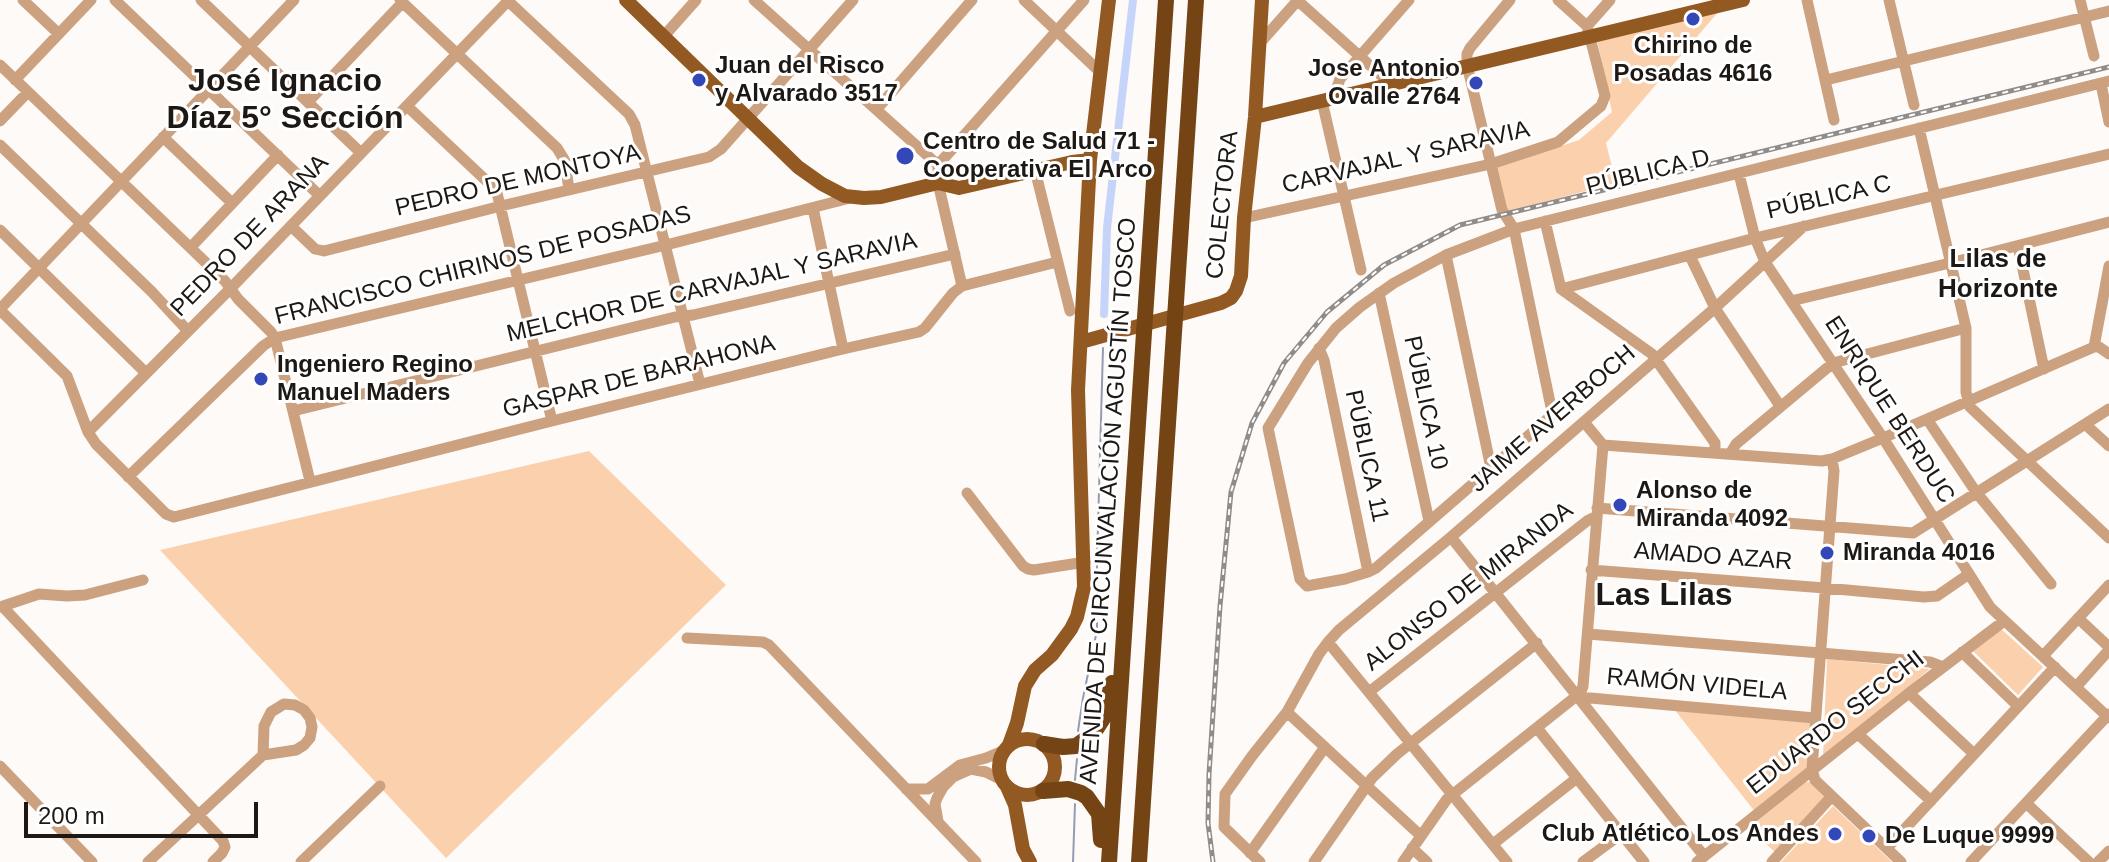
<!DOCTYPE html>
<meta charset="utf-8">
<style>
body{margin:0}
#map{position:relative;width:2109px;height:862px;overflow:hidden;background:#fdfaf8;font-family:Arial,sans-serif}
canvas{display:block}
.scale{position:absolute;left:24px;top:802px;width:234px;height:36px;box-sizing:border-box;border:4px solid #1d1814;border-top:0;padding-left:10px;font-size:24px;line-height:28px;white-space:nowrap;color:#1d1814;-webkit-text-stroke:6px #fff;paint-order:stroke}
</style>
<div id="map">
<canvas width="2109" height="862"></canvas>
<div class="scale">200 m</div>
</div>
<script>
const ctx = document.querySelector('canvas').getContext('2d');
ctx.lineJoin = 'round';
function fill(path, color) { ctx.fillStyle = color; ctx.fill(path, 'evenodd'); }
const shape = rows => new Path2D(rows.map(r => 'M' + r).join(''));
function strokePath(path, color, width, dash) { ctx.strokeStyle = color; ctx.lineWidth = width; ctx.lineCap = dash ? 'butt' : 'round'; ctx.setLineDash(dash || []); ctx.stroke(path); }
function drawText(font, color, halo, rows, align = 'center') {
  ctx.font = font + ' Arial,sans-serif'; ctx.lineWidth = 6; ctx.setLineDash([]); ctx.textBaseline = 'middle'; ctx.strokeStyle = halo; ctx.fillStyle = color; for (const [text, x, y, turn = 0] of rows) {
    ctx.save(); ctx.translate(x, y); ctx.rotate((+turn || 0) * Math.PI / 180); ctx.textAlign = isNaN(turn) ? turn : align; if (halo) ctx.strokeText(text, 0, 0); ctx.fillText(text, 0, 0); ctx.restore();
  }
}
const green = shape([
 [1719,11,1606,143,1616,183,1506,212,1496,168,1579,140,1612,112,1597,40],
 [589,451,726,585,446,858,160,550],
 [1999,627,2043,667,2018,695,1973,651],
 [1827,659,1930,669,1823,756],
 [1674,709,1812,721,1808,771,1756,813],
 [1806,782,1812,782,1824,795,1825,802,1777,854,1749,828],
 [1833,806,1892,862,1781,862]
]);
const stream = shape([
 [1078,731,1083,698,1097,630,1097,562,1103,348],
 [1075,780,1077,759],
 [1073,862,1075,804]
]);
const canal = shape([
 [1104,314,1107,228,1133,0]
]);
const minor = shape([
 [23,0,59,34],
 [115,0,320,196],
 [201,0,361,153],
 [400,0,557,148,565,161,569,190],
 [507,0,629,114,635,125,700,384],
 [754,0,938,165,938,183,962,286],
 [1024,0,1099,71],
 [1297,0,1384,78,1388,85],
 [1510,0,1470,48,1467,54,1467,65,1502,210,1514,229,1552,412,1550,417,1376,568,1368,572,1345,579,1307,586,1300,579,1268,428,1308,363,1336,328,1360,307,1394,283,1446,255,1514,229,2109,81],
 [1558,0,1587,26],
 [1807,0,1834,120],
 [1889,0,1914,105],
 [2080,0,2094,56],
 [1587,26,1610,0],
 [664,36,696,0],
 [1259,44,1298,0],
 [0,65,225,281,238,299,271,332,275,338,310,481],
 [15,80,91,0],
 [1826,80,2109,11],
 [2101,84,2109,122],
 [1338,97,1336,90,1340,79,1409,0],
 [1322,101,1361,270],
 [308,102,402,3],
 [407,106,494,188,497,193,552,421],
 [877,109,972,0],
 [0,121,28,92],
 [1919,128,1966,328,1966,392,1970,407,2109,538],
 [163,137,232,203],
 [0,145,152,292,188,331],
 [938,165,1084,0],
 [1035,170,1070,311],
 [1739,174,1755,238,1765,262,1883,438,1990,607,2109,718],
 [813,208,843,349],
 [1244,218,1491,164,1558,142,1601,106,1605,96,1587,26],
 [1545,221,1561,289,1652,354,1715,443,1715,453],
 [291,226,315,249,324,251,501,206,709,157,721,149,853,0],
 [0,230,146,373],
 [2018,246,2044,369],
 [191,247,278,155],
 [1446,255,1491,468],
 [1690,256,1715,308,1780,406],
 [1561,289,1755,238,2109,154],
 [1379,293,1429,521],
 [1791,301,1950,263,2109,222],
 [0,309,294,0],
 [0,310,67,376,88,432,96,444,166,514,174,517,552,421,843,349,919,332,925,328,953,293,962,286,1057,262],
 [2094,347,2109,266],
 [1319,348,1324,360,1368,572],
 [293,411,675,317,693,315,955,254],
 [1927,419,1976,492,2051,584],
 [2085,424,2109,446],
 [88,432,231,288,509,0],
 [1603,445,1822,461,1832,459,1883,438,2094,347,2099,347,2109,354],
 [1730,454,1736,444,1833,363,1966,328],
 [1832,459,1834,471,1812,769,1815,780,1901,862],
 [128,477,263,346,275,338,666,245,850,198],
 [967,493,1023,566,1028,569,1034,570,1085,562],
 [1597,508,1913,533,2109,409],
 [1451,537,1704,856],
 [1591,570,1825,588,1924,597,1937,596,1969,574],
 [0,607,39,594,67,596,85,595,143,580],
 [3,607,223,841,225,847,222,853,213,862],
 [2078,618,2109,647],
 [1588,634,1930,662,1943,667],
 [687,638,763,642,769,645,976,862],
 [1328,642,1507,862],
 [1962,652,2018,706],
 [2043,656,2109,585],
 [2076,687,2109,650],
 [1369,692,1587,521,1597,516],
 [1909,693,1974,754],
 [1579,697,1583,686,1603,445,1584,422],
 [1287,712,1421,836],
 [1537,728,1644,862],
 [1858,734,1931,801],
 [0,766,92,862],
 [906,789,928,789,960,765,986,758,1005,750],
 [2026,803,2089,862],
 [938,821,935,804,937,798,943,787,953,777,971,769,986,772,1002,780],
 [1493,844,1577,778],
 [1412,848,1427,862],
 [1887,848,2055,667],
 [1250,853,1325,747],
 [148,862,263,755,296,750,304,745,310,738,312,727,310,718,304,710,295,705,284,704,271,712,264,726,263,755],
 [301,862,380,786],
 [1260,862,1224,827,1225,794,1252,756,1287,712,1319,654,1328,642,1339,630,1451,537,1715,308,1804,226],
 [1314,862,1372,778,1397,754,1537,643],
 [1403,862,1447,799,1574,698,1579,697,1815,718],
 [1583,862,1621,834],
 [1697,862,1909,693,2004,621],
 [1772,862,1832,796],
 [1971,862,2109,714],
 [2098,862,2109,851]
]);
const major = shape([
 [626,0,798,167,822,184,845,196,864,198,881,197,938,183,959,188,1072,162,1090,160],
 [1255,117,1743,0],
 [1081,342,1221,303,1231,298,1236,291,1241,276,1244,218,1255,117,1262,0],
 '999 767a28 28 0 1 1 56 0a28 28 0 1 1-56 0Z',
 [1009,745,1017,723,1025,686,1035,670,1052,655,1071,629,1077,617,1084,587,1078,390,1090,160,1109,0],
 [1007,787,1015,805,1023,849,1030,862]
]);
const highway = shape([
 [1044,744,1063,747,1076,746,1093,734,1104,717,1112,683],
 [1043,791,1068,789,1081,793,1087,797,1099,814,1101,840],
 [1109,862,1166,0],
 [1139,862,1196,0]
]);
const rail = shape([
 [1213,862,1208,823,1209,774,1220,606,1231,492,1252,423,1284,363,1327,312,1384,265,1460,225,2109,67]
]);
const markers = [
 [1693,19,8,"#3347b9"],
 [699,80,8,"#3347b9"],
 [1476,83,8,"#3347b9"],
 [905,156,10,"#3347b9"],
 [261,379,8,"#3347b9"],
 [1620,505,8,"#3347b9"],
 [1827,553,8,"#3347b9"],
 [1835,834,8,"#3347b9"],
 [1869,836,8,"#3347b9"]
];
const poiNames = [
 ["Chirino de",1693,46,"center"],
 ["Posadas 4616",1693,74,"center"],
 ["Juan del Risco",715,66],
 ["y Alvarado 3517",715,94],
 ["Jose Antonio",1460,69,"right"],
 ["Ovalle 2764",1460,97,"right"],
 ["Centro de Salud 71 -",923,142],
 ["Cooperativa El Arco",923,170],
 ["Ingeniero Regino",277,365],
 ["Manuel Maders",277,393],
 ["Alonso de",1636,491],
 ["Miranda 4092",1636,519],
 ["Miranda 4016",1843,553],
 ["Club Atlético Los Andes",1819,834,"right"],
 ["De Luque 9999",1885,836]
];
const streetNames = [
 ["CARVAJAL Y SARAVIA",1406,158,-13],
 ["PÚBLICA D",1648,173,-14],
 ["PEDRO DE MONTOYA",518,181,-13],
 ["PÚBLICA C",1829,198,-13],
 ["COLECTORA",1223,205,-84],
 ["PEDRO DE ARANA",250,236,-46],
 ["FRANCISCO CHIRINOS DE POSADAS",483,266,-14],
 ["MELCHOR DE CARVAJAL Y SARAVIA",712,288,-13],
 ["GASPAR DE BARAHONA",639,377,-14],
 ["PÚBLICA 10",1425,403,78],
 ["ENRIQUE BERDUC",1889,410,57],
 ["JAIME AVERBOCH",1553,419,-41],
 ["PÚBLICA 11",1366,456,78],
 ["AVENIDA DE CIRCUNVALACIÓN AGUSTÍN TOSCO",1109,501,-86],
 ["AMADO AZAR",1713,557,4],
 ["ALONSO DE MIRANDA",1469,587,-38],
 ["RAMÓN VIDELA",1697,685,5],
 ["EDUARDO SECCHI",1836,723,-38]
];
const neighbourhoodNames = [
 ["Lilas de",1998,260],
 ["Horizonte",1998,290]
];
const districtNames = [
 ["José Ignacio",285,82],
 ["Díaz 5° Sección",285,119],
 ["Las Lilas",1664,596]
];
fill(green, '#fbd0ad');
strokePath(stream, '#949cb5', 2);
strokePath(canal, '#c7d4fa', 8);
strokePath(minor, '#cba180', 11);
strokePath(major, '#935923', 14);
strokePath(highway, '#754415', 16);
strokePath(rail, '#908c89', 5);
strokePath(rail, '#fff', 2, [6]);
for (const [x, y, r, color] of markers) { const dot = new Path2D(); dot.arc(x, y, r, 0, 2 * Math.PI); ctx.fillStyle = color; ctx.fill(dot); strokePath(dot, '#fff', 3); }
drawText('bold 24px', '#1d1814', '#fff', poiNames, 'left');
drawText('24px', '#1d1814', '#fff', streetNames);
drawText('bold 26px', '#1d1814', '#fff', neighbourhoodNames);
drawText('bold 32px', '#1d1814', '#fff', districtNames);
</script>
